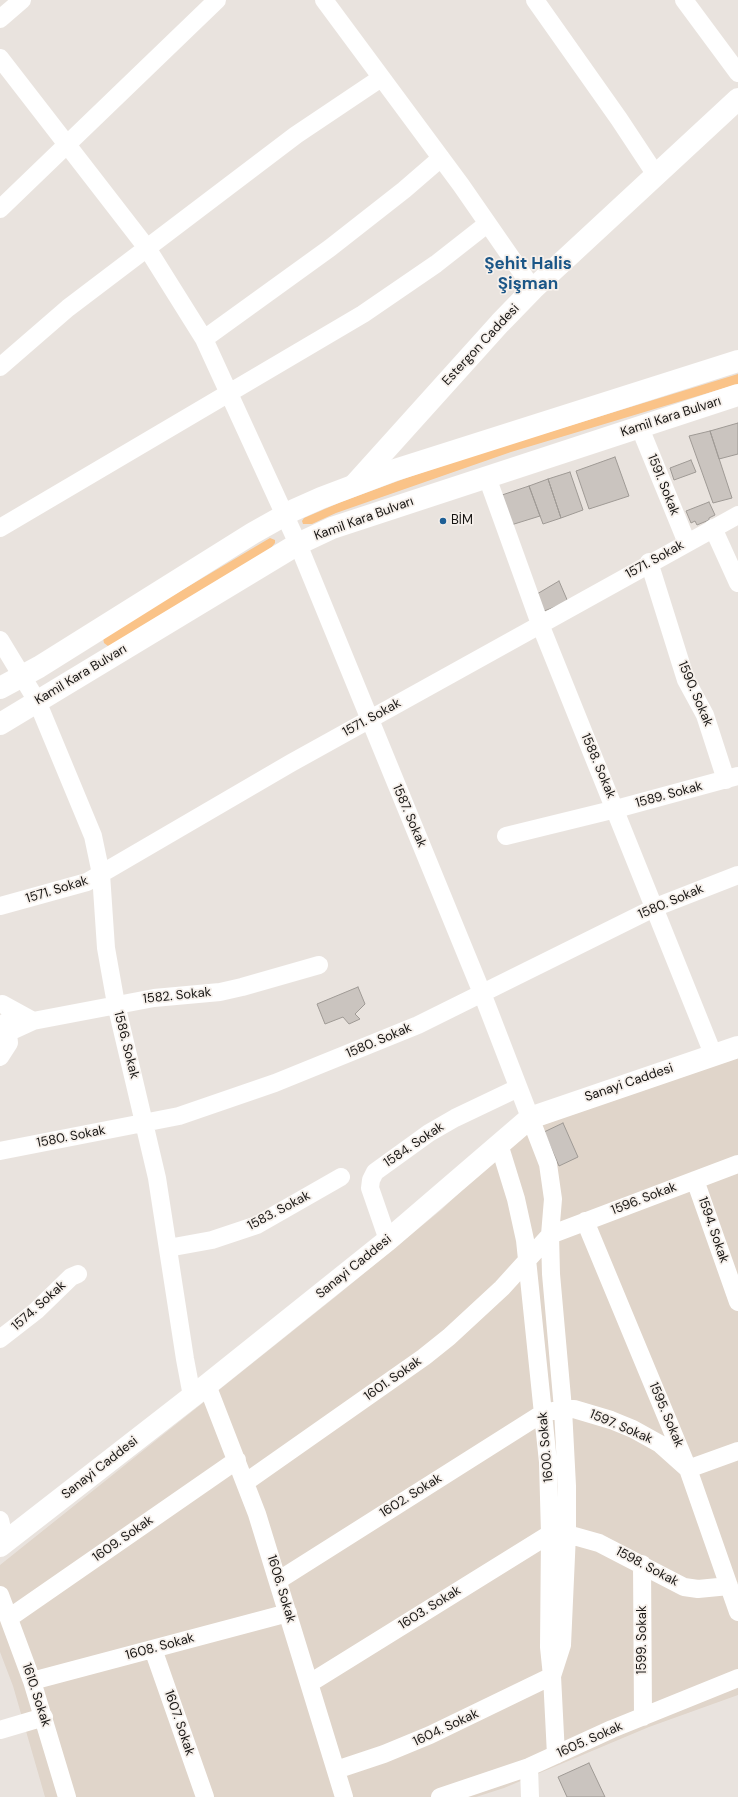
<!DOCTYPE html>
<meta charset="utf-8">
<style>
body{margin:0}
canvas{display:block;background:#e9e3de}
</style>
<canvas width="738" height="1797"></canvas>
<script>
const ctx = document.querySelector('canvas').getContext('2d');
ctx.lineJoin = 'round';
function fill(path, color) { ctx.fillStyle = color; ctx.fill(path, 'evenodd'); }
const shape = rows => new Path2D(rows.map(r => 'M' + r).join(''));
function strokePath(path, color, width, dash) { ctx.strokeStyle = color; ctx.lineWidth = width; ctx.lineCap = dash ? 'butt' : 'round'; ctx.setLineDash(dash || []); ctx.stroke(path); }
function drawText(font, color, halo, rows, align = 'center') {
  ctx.font = font + ' "DM Sans",sans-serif'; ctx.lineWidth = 3.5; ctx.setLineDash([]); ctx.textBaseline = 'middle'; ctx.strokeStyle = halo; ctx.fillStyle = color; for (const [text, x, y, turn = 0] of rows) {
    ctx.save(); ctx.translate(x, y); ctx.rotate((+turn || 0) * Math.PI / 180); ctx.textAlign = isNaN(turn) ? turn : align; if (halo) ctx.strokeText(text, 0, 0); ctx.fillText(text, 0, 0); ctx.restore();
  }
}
const built = shape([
 [738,1053,738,1695,649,1727,504,1788,476,1797,45,1797,13,1686,0,1652,0,1565,334,1298,441,1210,524,1132]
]);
const green = shape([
 [738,374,738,384,511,452,336,513,312,524,303,524,302,521,304,518,341,502,409,477,484,452],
 [270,538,275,540,275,543,271,548,111,645,108,646,104,643,103,638,108,634]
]);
const building = shape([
 [738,423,738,454,719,459,710,431,738,423],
 [710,431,732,498,713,503,689,436,710,431],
 [615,457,629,496,589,509,576,471,615,457],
 [691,460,696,472,674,480,670,468,691,460],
 [570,472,583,510,561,518,548,479,570,472],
 [548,479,561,518,543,524,529,486,548,479],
 [529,486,540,516,511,525,502,495,529,486],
 [709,502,715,515,709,518,709,520,697,525,695,521,691,523,686,511,709,502],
 [559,581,568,602,544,611,537,594,559,581],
 [358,987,365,1004,355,1014,360,1019,349,1024,343,1017,325,1024,317,1004,358,987],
 [563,1123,578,1157,559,1166,544,1132,563,1123],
 [589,1763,605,1797,567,1797,558,1777,589,1763]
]);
const minor = shape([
 [324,0,461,185,533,289],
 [535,0,619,119,656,175],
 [684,0,738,73],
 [0,19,22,0],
 [0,58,147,248,204,339,298,544,482,993,548,1164,553,1199,550,1235,551,1274,563,1409,567,1486,567,1534,562,1645,552,1676],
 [0,209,217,0],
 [204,339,330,248,404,190,441,158],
 [0,367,68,308,296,135,381,78],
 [640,428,687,543],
 [487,477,540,624,713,1054],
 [0,528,363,314,436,264,487,224],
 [713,528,738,583],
 [649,562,686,680,705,715,726,780],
 [0,640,37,701,93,836,101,874,106,948,116,1004,157,1178,185,1359,192,1396],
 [506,836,616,809,738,776],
 [0,906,87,882,291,763,738,515],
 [2,1004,33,1021,9,1032],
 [33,1021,154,998,220,992,242,987,319,965],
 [0,1057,9,1043,7,1021],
 [499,1144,516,1199,525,1240,548,1462,550,1534,549,1647,552,1676,556,1755],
 [0,1151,179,1116,275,1083,418,1025,656,907,738,875],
 [695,1180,738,1302],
 [585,1221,688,1469,738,1612],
 [388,1240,370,1188,371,1180,375,1172,429,1133,455,1118,518,1088],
 [168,1248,212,1240,257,1225,341,1177],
 [0,1339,36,1311,71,1277,78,1274],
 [207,1385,257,1514,344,1797],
 [246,1482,424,1357,449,1337,502,1288,550,1235,738,1164],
 [0,1520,5,1542],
 [642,1564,643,1717],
 [279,1580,543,1413,563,1409,574,1409,611,1420,633,1429,660,1444,688,1469,738,1451],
 [0,1595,32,1681,67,1797],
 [9,1618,237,1460],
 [153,1649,205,1797],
 [32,1681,288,1613],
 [310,1683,550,1534,567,1534,599,1543,684,1587,698,1589,729,1586],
 [0,1730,44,1717],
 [529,1767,530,1797],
 [336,1770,384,1754,430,1735,552,1676],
 [440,1797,529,1767,612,1729,738,1678]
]);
const tertiary = shape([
 [355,484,500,323,533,289,738,99],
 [0,1546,207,1385,388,1240,530,1118,738,1047]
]);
const secondary = shape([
 [0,688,39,667,253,533,294,510,321,498,395,470,738,361],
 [0,724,298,544,332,528,738,395]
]);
const markers = [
 [443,521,4,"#1e5f95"]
];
const streetNames = [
 ["Estergon Caddesi",481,345,-47],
 ["Kamil Kara Bulvarı",671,417,-18],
 ["1591. Sokak",663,485,68],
 ["Kamil Kara Bulvarı",364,519,-20],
 ["1571. Sokak",655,560,-29],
 ["Kamil Kara Bulvarı",81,675,-31],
 ["1590. Sokak",695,694,67],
 ["1571. Sokak",372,718,-29],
 ["1588. Sokak",598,766,67],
 ["1589. Sokak",669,795,-15],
 ["1587. Sokak",409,816,67],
 ["1571. Sokak",57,890,-17],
 ["1580. Sokak",671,902,-23],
 ["1582. Sokak",177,996,-6],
 ["1580. Sokak",379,1041,-23],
 ["1586. Sokak",126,1045,76],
 ["Sanayi Caddesi",629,1083,-19],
 ["1580. Sokak",71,1137,-11],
 ["1584. Sokak",414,1145,-34],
 ["1596. Sokak",644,1199,-21],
 ["1583. Sokak",279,1211,-28],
 ["1594. Sokak",713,1230,71],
 ["Sanayi Caddesi",354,1267,-39],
 ["1574. Sokak",39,1306,-42],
 ["1601. Sokak",393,1379,-35],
 ["1595. Sokak",666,1415,67],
 ["1597. Sokak",621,1427,23],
 ["1600. Sokak",546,1447,-95],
 ["Sanayi Caddesi",100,1468,-38],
 ["1602. Sokak",411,1496,-32],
 ["1609. Sokak",123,1539,-35],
 ["1598. Sokak",647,1567,28],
 ["1606. Sokak",281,1589,73],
 ["1603. Sokak",430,1608,-32],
 ["1599. Sokak",643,1640,-90],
 ["1608. Sokak",160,1647,-15],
 ["1610. Sokak",36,1695,72],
 ["1607. Sokak",179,1723,71],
 ["1604. Sokak",446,1728,-25],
 ["1605. Sokak",590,1740,-24]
];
const poiNames = [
 ["BİM",451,521]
];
const districtNames = [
 ["Şehit Halis",528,265],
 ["Şişman",528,285]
];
fill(built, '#e0d5ca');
fill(green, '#fac388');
fill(building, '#cac4bf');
strokePath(building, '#9f9a95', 1);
strokePath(minor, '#fff', 18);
strokePath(tertiary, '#fff', 22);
strokePath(secondary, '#fff', 22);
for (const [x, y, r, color] of markers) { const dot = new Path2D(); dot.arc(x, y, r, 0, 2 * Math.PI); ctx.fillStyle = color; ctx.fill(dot); strokePath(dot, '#f6f0eb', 1.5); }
drawText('13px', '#161412', '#f6f0eb', streetNames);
drawText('13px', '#161412', '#f6f0eb', poiNames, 'left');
drawText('bold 17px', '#1b5687', '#f6f0eb', districtNames);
</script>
